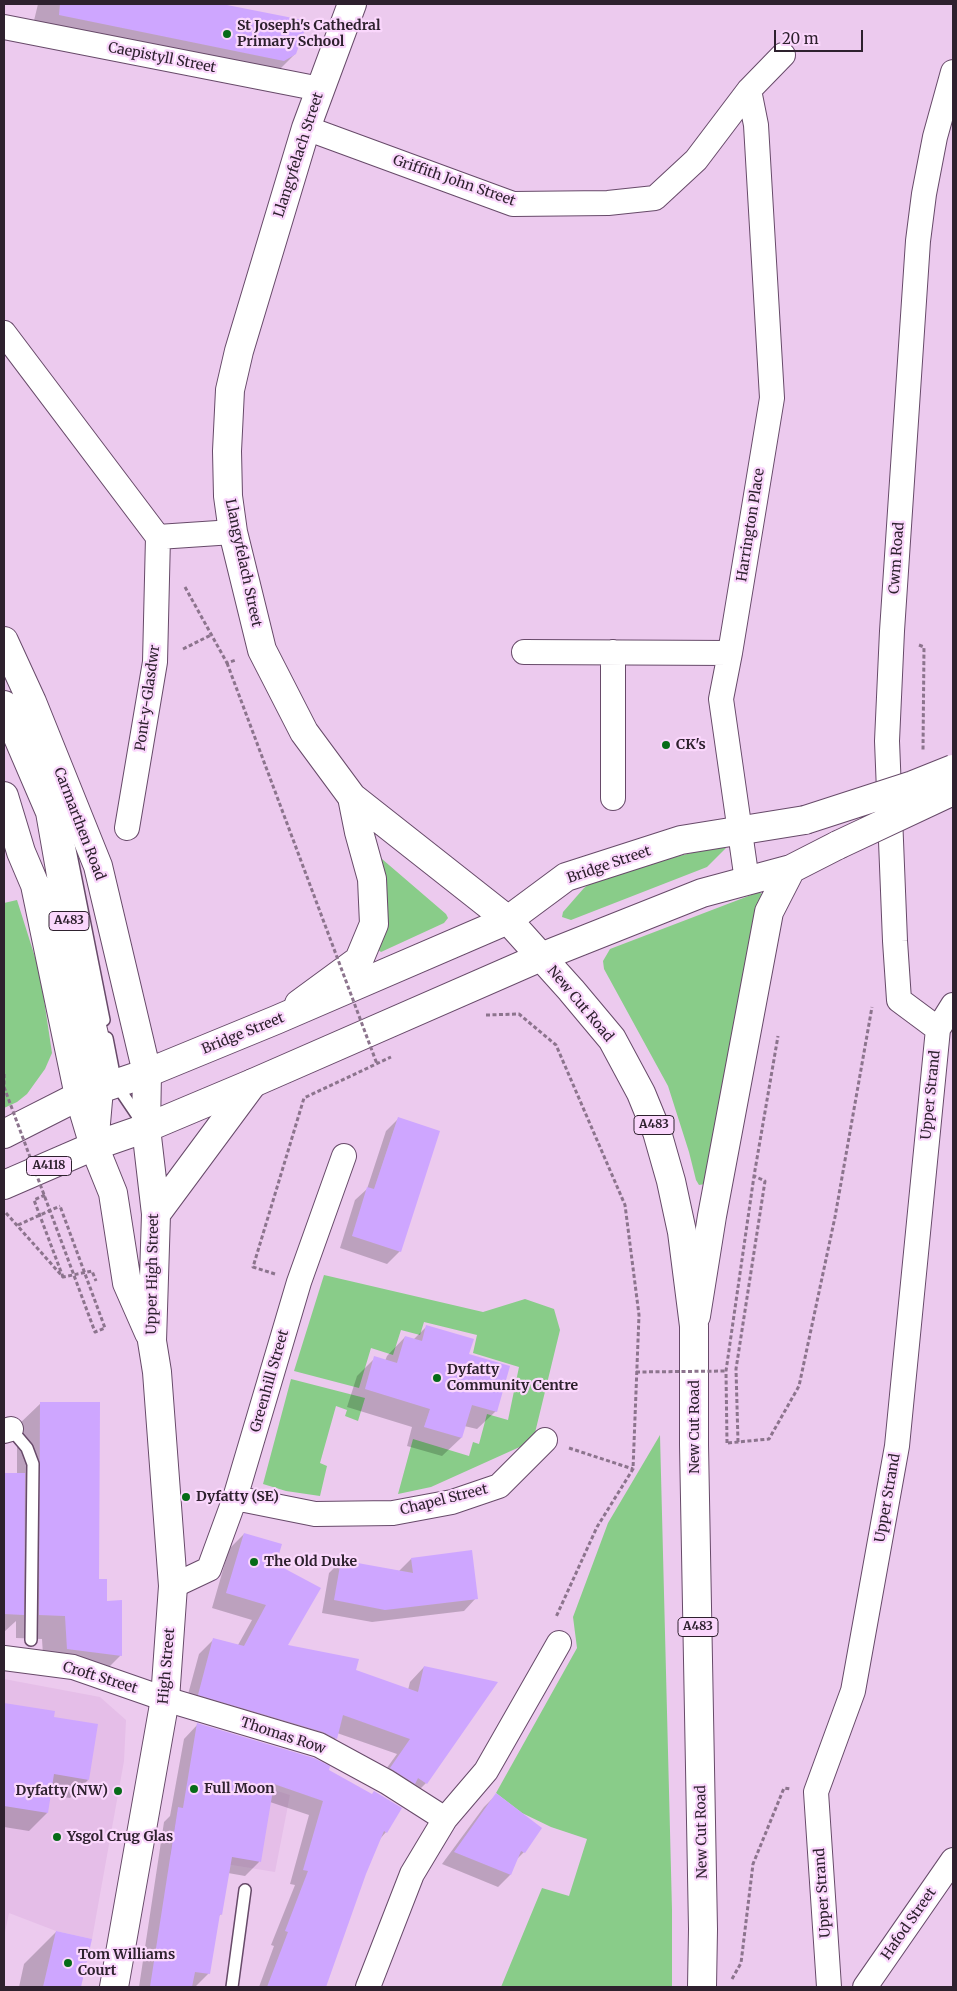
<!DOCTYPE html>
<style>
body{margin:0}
#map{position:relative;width:957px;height:1991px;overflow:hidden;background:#eccaee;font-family:Merriweather,serif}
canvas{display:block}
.frame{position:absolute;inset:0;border:5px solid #2e212e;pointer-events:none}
.scale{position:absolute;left:774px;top:30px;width:89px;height:22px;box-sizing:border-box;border:2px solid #2e212e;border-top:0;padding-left:6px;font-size:15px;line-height:18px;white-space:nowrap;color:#2e212e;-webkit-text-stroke:4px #fad7fc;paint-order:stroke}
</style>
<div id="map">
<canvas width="957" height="1991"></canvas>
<div class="frame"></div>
<div class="scale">20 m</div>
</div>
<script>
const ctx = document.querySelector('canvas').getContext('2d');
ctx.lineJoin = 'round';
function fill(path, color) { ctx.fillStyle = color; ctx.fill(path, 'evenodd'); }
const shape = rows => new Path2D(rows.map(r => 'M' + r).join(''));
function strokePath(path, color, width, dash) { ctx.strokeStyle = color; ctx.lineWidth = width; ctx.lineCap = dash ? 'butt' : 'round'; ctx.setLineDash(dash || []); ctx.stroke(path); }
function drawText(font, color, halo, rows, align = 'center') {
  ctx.font = font + ' Merriweather,serif'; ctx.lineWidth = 4.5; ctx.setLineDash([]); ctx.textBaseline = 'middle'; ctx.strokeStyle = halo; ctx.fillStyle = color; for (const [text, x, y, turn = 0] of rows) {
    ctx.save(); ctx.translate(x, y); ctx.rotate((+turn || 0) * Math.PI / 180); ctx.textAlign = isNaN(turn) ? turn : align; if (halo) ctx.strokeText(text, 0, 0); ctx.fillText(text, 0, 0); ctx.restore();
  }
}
const built = shape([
 [4,1679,100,1697,126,1720,124,1761,92,1939,56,1931,9,1913,4,1937],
 [228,1775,290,1795,275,1872,170,1855,178,1807,183,1808]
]);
const green = shape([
 [720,846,726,848,707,867,571,920,562,917,563,912,584,888,601,875],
 [382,859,446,914,448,918,444,923,381,952,378,950,379,860],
 [759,892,762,894,762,896,705,1184,699,1185,696,1180,689,1152,668,1086,604,969,603,961,610,949],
 [17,900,40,973,52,1053,45,1069,27,1094,17,1102,4,1108,4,903],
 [324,1275,483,1312,525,1299,554,1309,560,1330,533,1441,431,1487,398,1494,413,1439,469,1456,473,1442,479,1444,487,1414,508,1420,519,1367,473,1353,477,1335,424,1322,420,1335,401,1330,393,1355,371,1348,359,1388,294,1371],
 [291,1379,365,1398,358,1421,345,1416,347,1410,336,1406,320,1463,327,1466,320,1496,286,1491,263,1484],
 [660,1435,672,1910,672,1987,501,1987,542,1888,569,1896,587,1839,551,1827,522,1813,496,1793,577,1648,573,1617,608,1523]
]);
const shadow = shape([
 [38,4,215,4,307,22,295,54,275,74,31,33],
 [398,1119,400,1251,387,1264,340,1248,355,1200,367,1189,386,1131],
 [427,1326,468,1355,496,1411,477,1429,464,1426,461,1438,442,1456,407,1446,412,1427,347,1407,357,1376,375,1358,385,1361,387,1356,405,1337,413,1340],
 [41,1403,106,1602,121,1655,98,1678,44,1672,42,1639,16,1638,16,1621,4,1632,4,1474,17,1474,17,1426],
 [244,1534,275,1564,286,1646,408,1690,410,1682,424,1667,426,1783,411,1798,376,1783,397,1754,337,1733,336,1738,321,1753,184,1709,199,1654,214,1639,238,1645,252,1620,212,1608,229,1549],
 [411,1559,476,1598,464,1611,372,1622,322,1613,329,1573,341,1561,399,1571],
 [4,1704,54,1712,53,1718,88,1780,70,1798,50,1795,47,1813,29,1831,4,1827],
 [198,1724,327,1770,386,1832,380,1839,365,1873,325,1987,259,1987,274,1946,271,1945,295,1885,290,1884,309,1815,270,1802,259,1862,245,1876,228,1873,221,1914,218,1917,209,1973,195,1987,139,1987,164,1822,170,1816,184,1739],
 [496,1795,524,1852,516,1860,510,1875,498,1887,442,1864,484,1807],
 [56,1932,90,1940,80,1987,19,1987,24,1964]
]);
const building = shape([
 [60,4,222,4,308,21,296,54,284,61,59,15],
 [398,1117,440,1131,401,1252,352,1236,367,1187,374,1189],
 [426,1325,474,1339,469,1354,510,1366,497,1412,472,1405,462,1438,424,1427,430,1409,365,1389,374,1356,397,1363,405,1336,422,1341],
 [40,1402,100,1402,99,1579,107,1579,107,1601,122,1600,122,1656,67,1649,65,1616,39,1615],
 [4,1473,25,1473,24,1615,4,1614],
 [244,1533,282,1544,276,1564,321,1588,288,1645,359,1659,356,1670,418,1692,424,1666,498,1682,427,1784,418,1778,415,1784,390,1768,410,1739,343,1715,337,1739,323,1732,198,1695,213,1638,244,1646,266,1605,226,1593],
 [472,1550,478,1599,385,1610,334,1600,341,1560,413,1573,411,1558],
 [4,1703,55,1711,54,1717,98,1724,89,1780,54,1774,48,1813,4,1806],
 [197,1723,314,1758,330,1766,329,1770,372,1794,374,1791,402,1808,387,1833,384,1831,366,1874,326,1987,267,1987,288,1932,285,1931,308,1871,303,1870,323,1801,274,1784,261,1862,232,1857,222,1915,220,1914,210,1974,195,1972,192,1987,150,1987,178,1807,183,1808],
 [496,1793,542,1828,525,1853,521,1851,511,1875,454,1852],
 [56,1931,92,1939,81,1987,43,1987]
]);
const path = shape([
 [185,587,227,663,236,660],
 [919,645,924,647,923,751],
 [183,649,211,635],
 [486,1015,519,1014,556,1045,625,1205,639,1315,633,1469,597,1527,556,1617],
 [6,1213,63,1277,92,1271,96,1281],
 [18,1225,60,1206],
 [275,1274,253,1267,304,1098,391,1057],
 [738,1442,736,1369,765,1181,754,1176],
 [727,1443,726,1371,754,1176,778,1036],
 [728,1443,769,1439,799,1386,835,1217,872,1007],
 [569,1448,633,1469],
 [732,1979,741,1963,753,1864,784,1788,791,1789]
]);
const lane = shape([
 [65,824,104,1020],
 [107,1038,116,1084,141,1121],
 [11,1429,27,1448,33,1464,31,1640],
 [232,1987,245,1890]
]);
const street = shape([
 [4,27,320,89],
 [306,128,513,204,608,203,655,198,696,160,749,90,783,55],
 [4,333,158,537],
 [524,652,730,653],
 [613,798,613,652],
 [127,828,155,662,158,537,233,532],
 [747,881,721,699,730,653,772,398,756,125,749,90],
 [938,1029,899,1000,895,941,887,741,892,631,918,241,924,194,935,137,953,72],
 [4,1431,11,1429],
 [235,1498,315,1514,393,1513,452,1502,499,1486,545,1440],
 [173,1586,209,1569,235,1498,299,1282,344,1156],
 [4,1658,73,1667,165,1699,319,1745,387,1782,445,1819],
 [368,1987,412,1874,445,1819,486,1771,559,1643],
 [829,1987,816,1792,853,1691,897,1446,938,1029,953,1005],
 [865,1987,953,1860]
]);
const secondary = shape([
 [352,4,306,128,239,351,230,390,227,451,228,496,233,532,262,650,304,732,352,797,508,920,566,877,681,840,805,820],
 [541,957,702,893,791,869,838,845],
 [299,1004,359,960,374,924,372,879,359,832,352,797],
 [79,1096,94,1146,113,1193,127,1283,149,1333],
 [156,1214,253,1083],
 [696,1316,712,1216,769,912,791,869],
 [114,1987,165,1699,173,1586,157,1372,152,1341,156,1214,146,1128,147,1073]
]);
const primary = shape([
 [4,641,32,702,98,866,147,1073],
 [4,705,50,812,75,955,95,1039,99,1089,94,1146],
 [4,796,21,852,35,885,79,1096],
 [4,1134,79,1096,147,1073,276,1020,508,920,571,990,612,1039,641,1093,657,1132,671,1181,682,1232,694,1326,694,1445,703,1929,702,1987],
 [4,1185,94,1146,146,1128,253,1083,541,957]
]);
const pathBridge = shape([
 [227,663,377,1064],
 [4,1074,4,1087,95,1332,105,1328,60,1206],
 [45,1195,34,1200,63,1277],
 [636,1372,726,1371]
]);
const secondaryBridge = shape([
 [805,820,913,785,953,769],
 [838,845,953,791]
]);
const markers = [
 [227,34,5,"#066b18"],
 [666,745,5,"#066b18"],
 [437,1378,5,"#066b18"],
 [186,1497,5,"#066b18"],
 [254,1562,5,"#066b18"],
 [194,1789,5,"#066b18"],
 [118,1791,5,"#066b18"],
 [57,1837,5,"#066b18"],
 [68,1963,5,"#066b18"]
];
const shields = [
 [69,921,40],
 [654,1125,40],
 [49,1166,45],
 [698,1627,40]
];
const shieldNames = [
 ["A483",69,921],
 ["A483",654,1125],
 ["A4118",49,1166],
 ["A483",698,1627]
];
const poiNames = [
 ["St Joseph's Cathedral",237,26],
 ["Primary School",237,42],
 ["CK's",676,745],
 ["Dyfatty",447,1370],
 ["Community Centre",447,1386],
 ["Dyfatty (SE)",196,1497],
 ["The Old Duke",264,1562],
 ["Full Moon",204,1789],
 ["Dyfatty (NW)",108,1791,"right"],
 ["Ysgol Crug Glas",67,1837],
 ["Tom Williams",78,1955],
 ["Court",78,1971]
];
const streetNames = [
 ["Caepistyll Street",162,58,11],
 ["Llangyfelach Street",299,155,-72],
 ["Griffith John Street",454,181,19],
 ["Harrington Place",751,525,-81],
 ["Cwm Road",897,558,-86],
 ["Llangyfelach Street",243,563,78],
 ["Pont-y-Glasdwr",148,698,-82],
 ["Carmarthen Road",79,824,69],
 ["Bridge Street",609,865,-19],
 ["New Cut Road",580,1004,50],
 ["Bridge Street",243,1034,-22],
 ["Upper Strand",931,1095,-84],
 ["Upper High Street",153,1274,-89],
 ["Greenhill Street",270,1381,-74],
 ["New Cut Road",695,1427,-90],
 ["Upper Strand",888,1498,-80],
 ["Chapel Street",444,1500,-14],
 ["High Street",167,1666,-85],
 ["Croft Street",100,1678,17],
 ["Thomas Row",283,1736,18],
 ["New Cut Road",702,1832,-91],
 ["Upper Strand",823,1893,-94],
 ["Hafod Street",909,1924,-55]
];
fill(built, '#e5bee8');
fill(green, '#89cc89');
fill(shadow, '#0003');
fill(building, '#cea6ff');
strokePath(lane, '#674a69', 14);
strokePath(street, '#674a69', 26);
strokePath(secondary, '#674a69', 30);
strokePath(primary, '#674a69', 30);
strokePath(path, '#8c748d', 3, [4, 2.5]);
strokePath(lane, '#fff', 11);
strokePath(street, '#fff', 24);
strokePath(secondary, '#fff', 28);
strokePath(primary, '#fff', 28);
strokePath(secondaryBridge, '#674a69', 30, []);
strokePath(pathBridge, '#8c748d', 3, [4, 2.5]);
strokePath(secondaryBridge, '#fff', 28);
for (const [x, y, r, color] of markers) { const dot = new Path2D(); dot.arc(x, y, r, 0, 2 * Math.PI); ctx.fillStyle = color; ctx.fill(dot); strokePath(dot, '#fad7fc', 2); }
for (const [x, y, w] of shields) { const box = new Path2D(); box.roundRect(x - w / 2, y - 9.5, w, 19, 4); ctx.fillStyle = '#fad7fc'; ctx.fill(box); strokePath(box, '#2e212e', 1); }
drawText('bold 12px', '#2e212e', null, shieldNames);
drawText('bold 14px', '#2e212e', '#fad7fc', poiNames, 'left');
drawText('14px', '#2e212e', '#fad7fc', streetNames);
</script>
